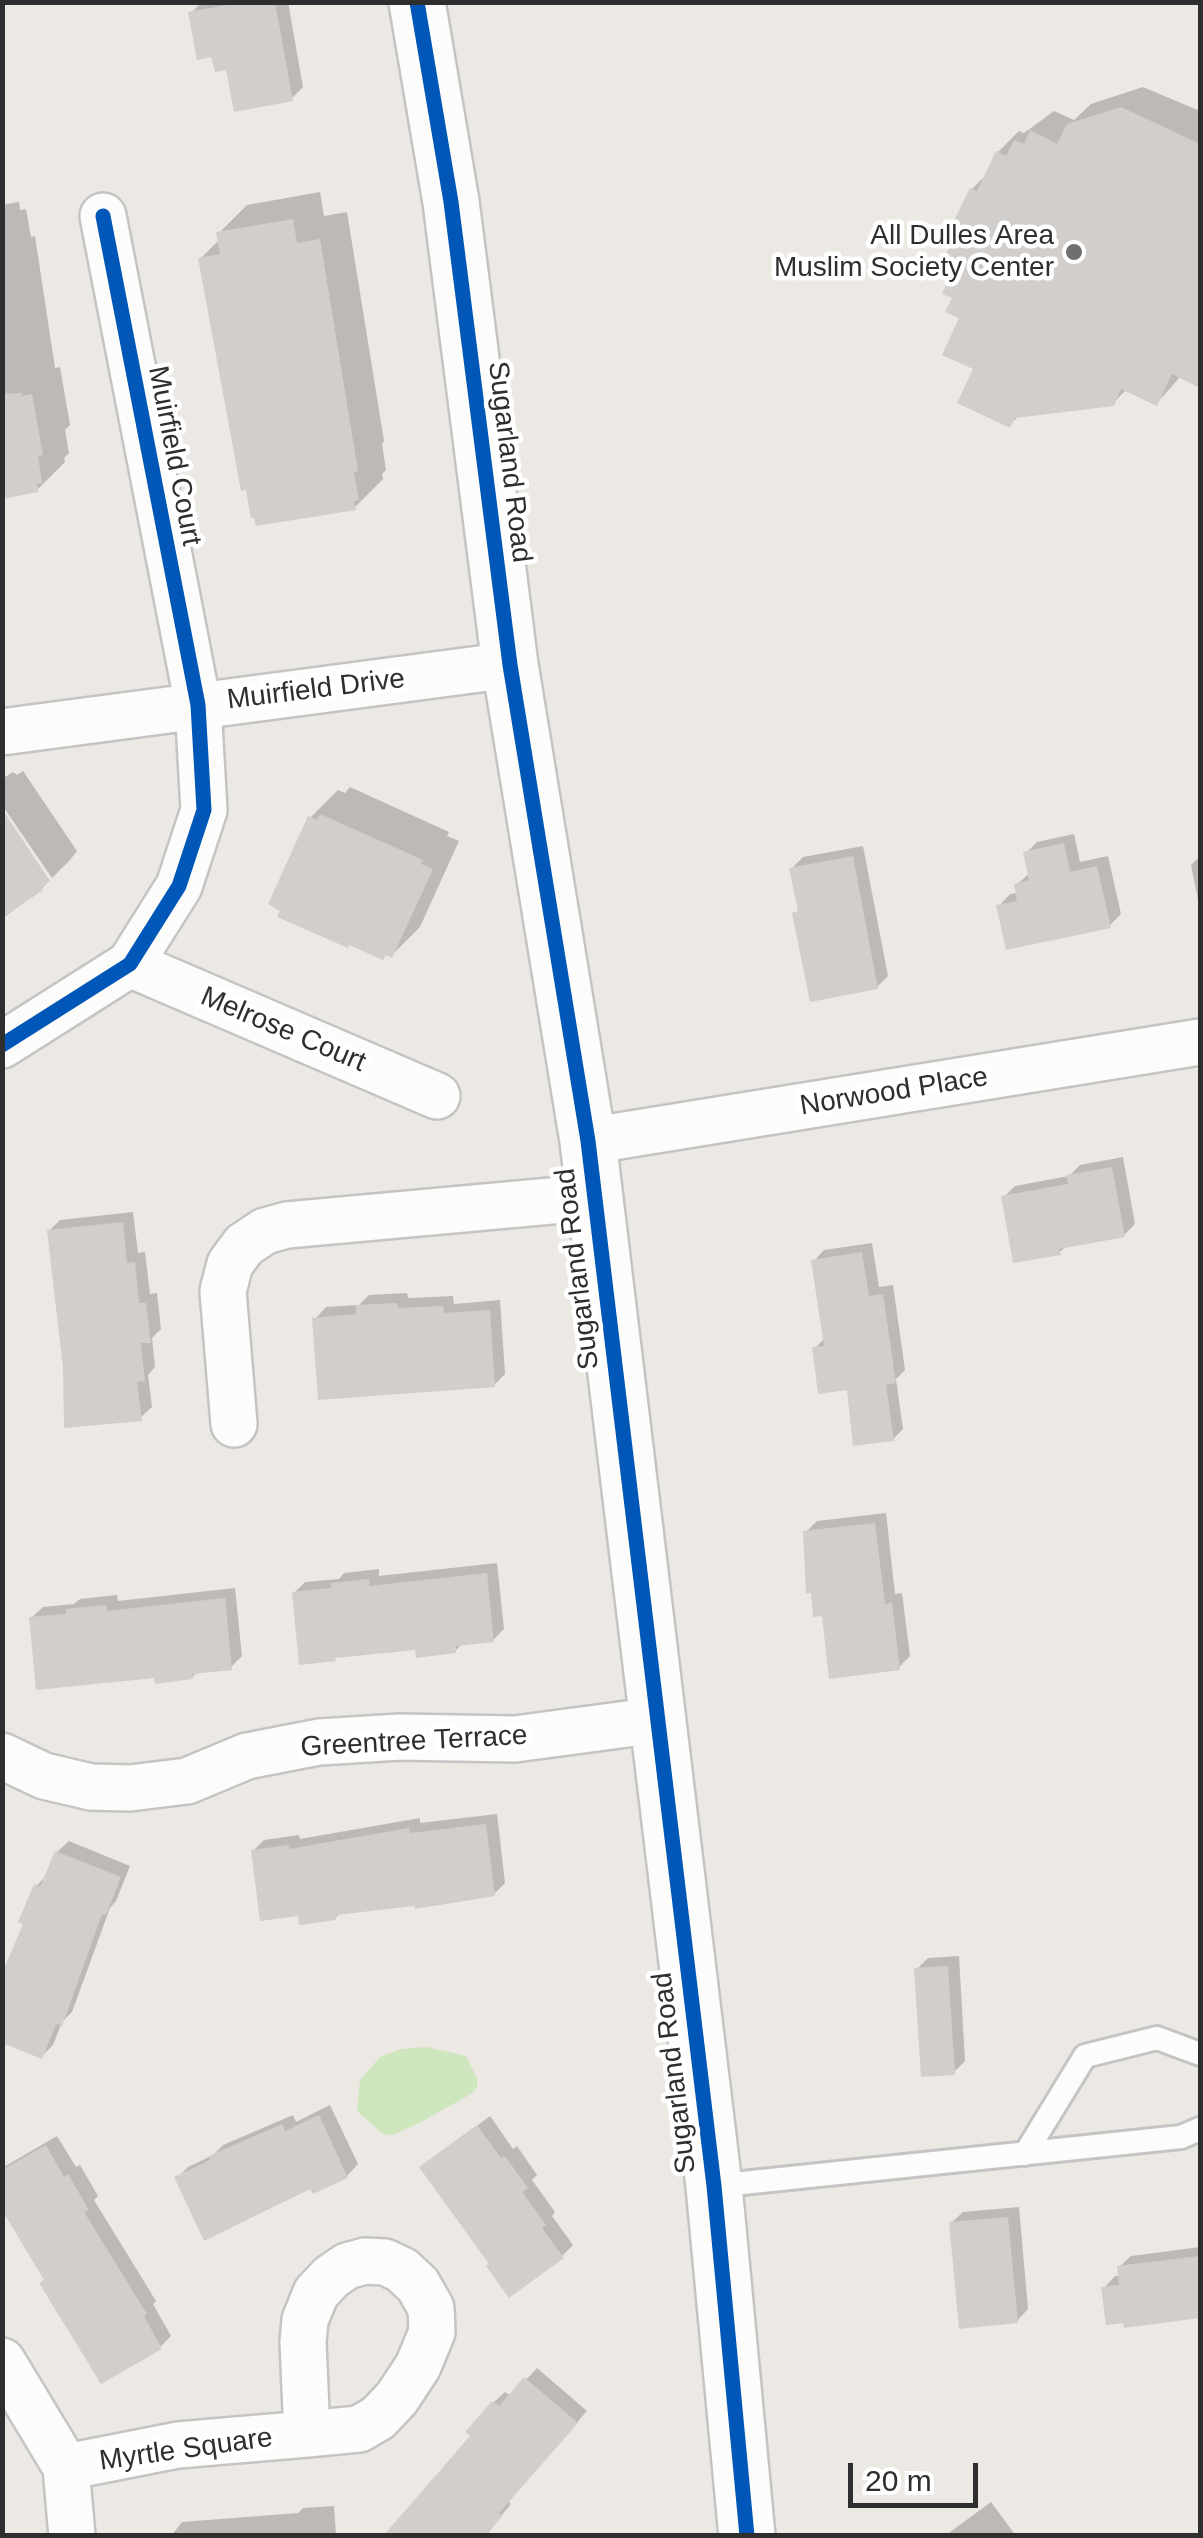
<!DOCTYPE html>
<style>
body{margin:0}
#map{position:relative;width:1203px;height:2538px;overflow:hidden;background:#ece8e4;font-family:Helvetica,sans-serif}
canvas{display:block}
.frame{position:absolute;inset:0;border:5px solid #2e2e2e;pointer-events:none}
.scale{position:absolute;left:848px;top:2463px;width:130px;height:45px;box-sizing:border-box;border:5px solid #2e2e2e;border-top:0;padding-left:12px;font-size:30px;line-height:35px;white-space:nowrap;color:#2e2e2e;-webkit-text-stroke:8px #fff;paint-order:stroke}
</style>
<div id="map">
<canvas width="1203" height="2538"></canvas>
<div class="frame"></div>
<div class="scale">20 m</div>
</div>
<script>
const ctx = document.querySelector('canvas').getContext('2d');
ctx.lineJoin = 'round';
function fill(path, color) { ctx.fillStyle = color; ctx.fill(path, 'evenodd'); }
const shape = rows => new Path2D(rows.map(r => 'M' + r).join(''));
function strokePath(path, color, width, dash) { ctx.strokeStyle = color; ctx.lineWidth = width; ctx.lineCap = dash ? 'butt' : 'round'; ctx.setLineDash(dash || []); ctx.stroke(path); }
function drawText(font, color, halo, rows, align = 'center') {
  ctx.font = font + ' Helvetica,sans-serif'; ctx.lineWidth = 9; ctx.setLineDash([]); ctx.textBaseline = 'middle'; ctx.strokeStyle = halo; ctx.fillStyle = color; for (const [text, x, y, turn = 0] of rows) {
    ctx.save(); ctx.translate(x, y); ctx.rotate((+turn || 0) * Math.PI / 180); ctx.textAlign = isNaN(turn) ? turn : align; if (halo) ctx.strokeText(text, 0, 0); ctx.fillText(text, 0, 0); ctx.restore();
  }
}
const green = shape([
 [427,2047,466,2056,477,2078,477,2087,471,2094,419,2123,393,2135,383,2134,357,2111,360,2080,380,2057,401,2049]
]);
const shadow = shape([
 [202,2,288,2,303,87,292,98,228,67,191,13],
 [1143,87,1200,111,1200,385,1181,376,1157,403,1127,389,1113,403,1020,415,1009,425,976,368,955,297,952,276,959,230,972,189,988,173,998,152,1019,131,1024,133,1054,111,1074,120,1091,104],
 [320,192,324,216,347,212,384,441,382,444,386,470,382,474,383,479,355,507,201,258,220,239,219,233,247,205],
 [19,202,20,210,26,209,31,237,35,236,55,368,60,367,70,425,65,430,69,453,64,458,65,462,37,490,2,496,2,205],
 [23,771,77,851,70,860,42,888,2,919,2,814,48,882,52,878,2,805,2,779,13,772,17,775],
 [350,787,449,832,447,836,459,841,420,927,392,955,310,818,338,790,345,793],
 [1074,834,1080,862,1108,856,1121,914,1110,925,999,906,1010,894,1018,893,1016,885,1030,873,1026,853,1037,842],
 [863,846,888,976,877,987,795,914,800,909,792,868,803,857],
 [1200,856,1200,910,1191,865],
 [1123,1157,1135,1224,1124,1235,1067,1245,1059,1253,1004,1197,1015,1186,1069,1176,1080,1165],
 [133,1212,138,1253,145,1252,150,1294,157,1293,161,1329,152,1338,155,1367,148,1375,152,1407,140,1418,66,1368,49,1231,60,1220],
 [872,1243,879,1287,893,1285,905,1370,896,1379,903,1429,893,1439,815,1348,825,1338,814,1261,824,1250],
 [407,1293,408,1298,453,1296,454,1304,500,1300,505,1374,494,1385,315,1319,326,1307,359,1305,369,1295],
 [886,1513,895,1594,902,1593,910,1656,899,1667,824,1613,806,1532,817,1521],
 [497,1563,504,1629,493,1640,463,1643,455,1651,418,1648,294,1593,305,1582,339,1579,344,1573,379,1569,379,1576],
 [235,1588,242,1656,231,1667,198,1671,192,1677,156,1675,31,1618,43,1607,74,1604,80,1599,117,1595,118,1601],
 [497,1814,505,1883,494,1894,341,1912,335,1918,301,1913,253,1851,264,1840,299,1835,300,1839,420,1818,420,1823],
 [69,1841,130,1866,116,1901,110,1908,72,2012,62,2022,53,2045,42,2056,26,1922,36,1886,49,1873,57,1852],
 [959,1956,965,2061,954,2072,917,1969,928,1958],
 [330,2105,358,2164,347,2176,312,2185,177,2178,188,2167,213,2155,223,2145,293,2115,296,2122],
 [490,2116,513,2149,517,2146,537,2175,532,2180,555,2212,552,2216,573,2245,562,2256,491,2264,422,2167],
 [57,2136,76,2167,80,2165,98,2196,94,2200,156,2301,153,2304,171,2336,160,2347,46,2280,2,2205,2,2168],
 [1019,2207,1028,2309,1017,2321,951,2223,963,2212],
 [1200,2247,1200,2316,1126,2325,1104,2288,1115,2276,1121,2276,1119,2267,1131,2256],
 [537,2368,587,2411,508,2501,511,2504,484,2536,474,2436,494,2402,505,2392,511,2396],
 [991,2502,1016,2536,947,2536,950,2532],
 [334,2506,336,2536,171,2536,182,2522,298,2513,303,2508]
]);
const building = shape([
 [243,2,275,2,293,101,234,112,226,70,215,72,211,57,197,60,188,12],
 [1121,107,1200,144,1200,388,1172,374,1157,406,1121,389,1114,406,1015,418,1010,428,957,403,973,369,942,355,959,318,945,312,952,298,942,294,949,277,938,272,956,232,950,229,970,188,977,191,996,151,1006,156,1014,140,1024,144,1030,130,1057,144,1067,124],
 [293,219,297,243,320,239,358,471,354,472,359,500,354,501,356,510,256,526,254,518,251,518,246,490,241,491,198,258,220,254,216,232],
 [22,393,22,396,32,394,43,455,38,456,42,483,37,484,38,492,2,499,2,394],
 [2,809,50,881,41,887,43,890,2,918],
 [320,814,423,860,421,864,433,869,392,958,386,955,383,960,349,945,348,948,277,917,280,911,268,904,308,816,317,820],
 [1064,843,1070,872,1097,866,1111,928,1006,950,996,905,1017,901,1014,884,1029,880,1023,852],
 [853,856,878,989,810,1002,792,913,798,911,789,868],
 [1112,1167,1125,1237,1059,1249,1061,1255,1013,1263,1001,1196,1068,1184,1066,1175],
 [123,1222,127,1263,135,1262,139,1303,146,1303,151,1343,141,1343,145,1381,137,1382,142,1421,64,1428,63,1368,47,1230],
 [862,1252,869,1296,883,1294,896,1383,886,1385,894,1441,853,1446,847,1390,818,1394,812,1347,824,1346,811,1260],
 [397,1303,398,1308,443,1306,444,1313,490,1310,495,1387,318,1400,312,1318,356,1314,356,1305],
 [875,1523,885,1604,892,1603,900,1670,829,1679,822,1616,813,1617,811,1593,806,1593,803,1531],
 [487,1573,494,1642,456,1646,456,1653,416,1658,415,1650,335,1658,336,1661,299,1665,292,1592,331,1588,331,1583,369,1579,369,1586],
 [225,1598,232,1670,192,1674,193,1679,155,1684,154,1678,36,1690,29,1617,66,1614,66,1609,106,1605,107,1611],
 [486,1824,495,1896,415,1909,415,1906,336,1915,336,1920,299,1925,298,1916,260,1921,251,1850,289,1845,289,1849,409,1828,410,1833],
 [55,1851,121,1877,106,1915,102,1914,62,2026,56,2024,42,2059,2,2043,2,1974,23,1924,18,1922,34,1884,40,1887],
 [948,1966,955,2075,921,2077,914,1968],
 [319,2115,348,2178,313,2194,310,2189,204,2241,174,2177,210,2160,209,2156,282,2124,285,2131],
 [477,2125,501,2158,505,2156,528,2188,522,2192,546,2225,542,2228,564,2258,509,2298,486,2266,489,2264,419,2167],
 [46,2145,64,2177,68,2174,89,2210,84,2212,147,2314,144,2316,162,2349,101,2384,39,2283,44,2280,2,2210,2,2170],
 [1008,2217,1018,2323,959,2329,949,2222],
 [1200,2256,1200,2318,1124,2328,1123,2323,1106,2325,1101,2287,1119,2285,1117,2266],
 [524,2377,578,2423,499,2513,502,2516,486,2536,383,2536,470,2436,465,2432,492,2401,499,2406]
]);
const service = shape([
 [1025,2154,1085,2056,1157,2038,1200,2054],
 [714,2186,1181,2137,1200,2129]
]);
const minor = shape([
 [2,732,510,665],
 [130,964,437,1096],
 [2,1045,130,964,179,886,204,810,198,705,103,216],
 [588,1141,1200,1042],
 [234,1424,223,1291,230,1264,244,1245,265,1231,287,1225,595,1197],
 [2,1756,44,1776,91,1787,130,1788,187,1781,247,1756,319,1742,400,1737,515,1739,657,1720],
 [365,2261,385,2262,402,2270,418,2285,431,2308,432,2332,418,2366,397,2398,378,2418,359,2429,307,2434,303,2342,305,2320,316,2293,331,2277,347,2266,365,2261],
 [2,2361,66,2467,72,2536],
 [66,2467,178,2445,307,2434]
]);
const tertiary = shape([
 [417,2,451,202,510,665,588,1141,714,2186,747,2536]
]);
const cycleway = shape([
 [417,2,451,202,510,665,588,1141,714,2186,747,2536],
 [2,1045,130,964,179,886,204,810,198,705,103,216]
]);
const markers = [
 [1074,252,10,"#706f6e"]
];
const poiNames = [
 ["All Dulles Area",1054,236],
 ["Muslim Society Center",1054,268]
];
const streetNames = [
 ["Muirfield Court",174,456,79],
 ["Sugarland Road",509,462,83],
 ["Muirfield Drive",316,690,-7],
 ["Melrose Court",283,1030,23],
 ["Norwood Place",894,1092,-9],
 ["Sugarland Road",578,1269,-97],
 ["Greentree Terrace",414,1742,-3],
 ["Sugarland Road",675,2073,-97],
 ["Myrtle Square",186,2450,-8]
];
fill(green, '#cee6be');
fill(shadow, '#0003');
fill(building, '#d1cecb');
strokePath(service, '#c5c4c5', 28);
strokePath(minor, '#c5c4c5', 50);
strokePath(tertiary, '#c5c4c5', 60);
strokePath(service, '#fcfcfb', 22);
strokePath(minor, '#fcfcfb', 45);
strokePath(tertiary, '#fcfcfb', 55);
strokePath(cycleway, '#0057b8', 15);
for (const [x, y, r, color] of markers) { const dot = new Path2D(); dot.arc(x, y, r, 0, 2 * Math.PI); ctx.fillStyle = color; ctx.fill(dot); strokePath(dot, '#fff', 4); }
drawText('28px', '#2e2e2e', '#fff', poiNames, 'right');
drawText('28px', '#2e2e2e', '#fff', streetNames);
</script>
